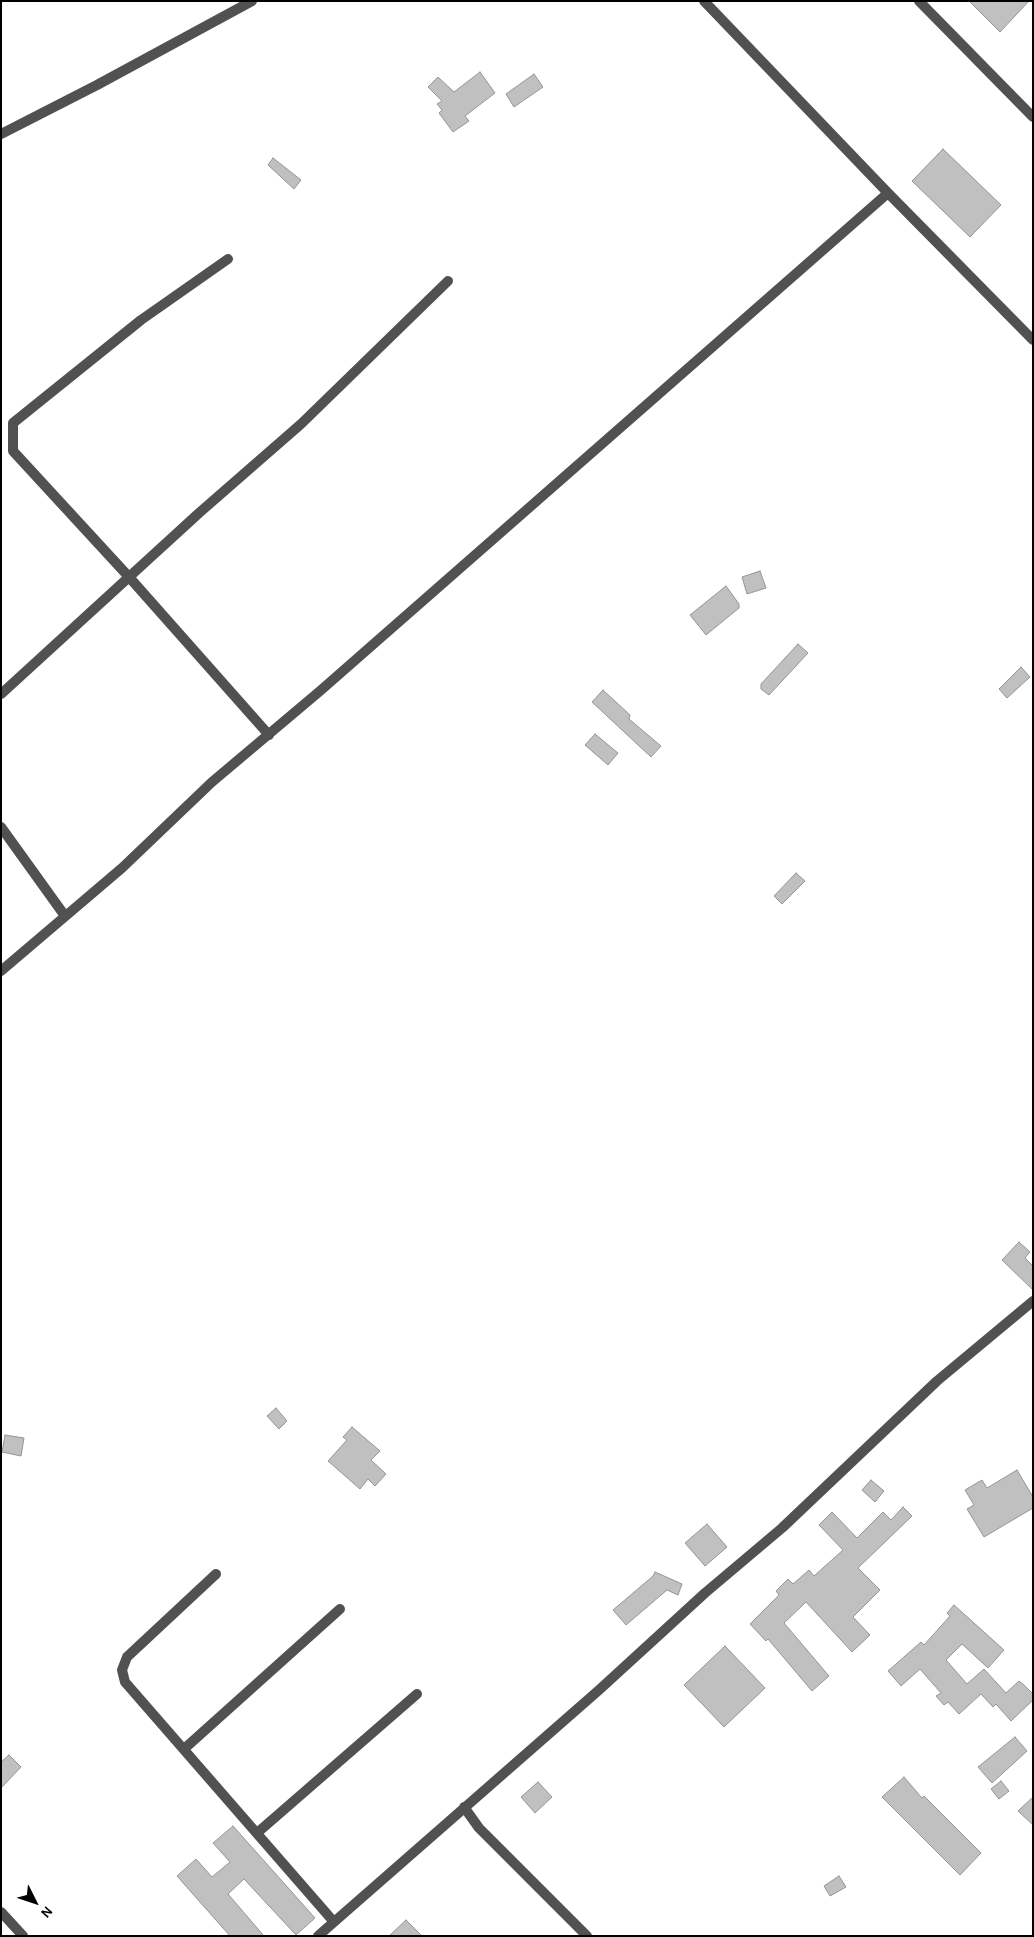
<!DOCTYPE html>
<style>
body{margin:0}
#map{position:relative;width:1034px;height:1937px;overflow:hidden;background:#fff;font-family:"Alegreya Sans",sans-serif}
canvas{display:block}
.frame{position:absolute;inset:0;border:2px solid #000;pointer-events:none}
.north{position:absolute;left:10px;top:1877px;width:50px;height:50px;-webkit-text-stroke:4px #fff;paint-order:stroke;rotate:131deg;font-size:14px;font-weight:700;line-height:20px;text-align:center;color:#000}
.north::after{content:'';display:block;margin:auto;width:18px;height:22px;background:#000;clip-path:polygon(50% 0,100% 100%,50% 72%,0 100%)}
</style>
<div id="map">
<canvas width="1034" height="1937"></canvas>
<div class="frame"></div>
<div class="north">N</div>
</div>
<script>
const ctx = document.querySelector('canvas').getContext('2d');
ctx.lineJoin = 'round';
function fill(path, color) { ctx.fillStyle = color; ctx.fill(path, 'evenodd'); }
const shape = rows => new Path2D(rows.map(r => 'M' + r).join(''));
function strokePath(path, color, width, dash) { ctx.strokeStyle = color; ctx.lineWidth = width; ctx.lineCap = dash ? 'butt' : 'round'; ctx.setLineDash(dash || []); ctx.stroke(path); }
const building = shape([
 [969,1,1029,1,1000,32,969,1],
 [480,72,495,93,465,116,469,121,453,132,439,113,442,110,437,104,442,101,428,87,438,77,454,92,480,72],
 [534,74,543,87,514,107,506,94,534,74],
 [943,149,1001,205,970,237,912,181,943,149],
 [273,158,301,180,294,189,268,165,273,158],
 [760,571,766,588,747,594,742,577,760,571],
 [726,586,739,604,739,608,706,635,690,615,726,586],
 [798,644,808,653,769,695,761,689,761,684,798,644],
 [1021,667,1030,677,1007,698,999,689,1021,667],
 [603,690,630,715,629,719,661,746,651,757,592,702,603,690],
 [595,734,618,753,608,765,585,745,595,734],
 [796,873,805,881,782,904,774,896,796,873],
 [1019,1242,1030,1252,1025,1258,1033,1266,1033,1290,1002,1260,1019,1242],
 [276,1408,287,1421,279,1429,267,1416,276,1408],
 [352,1427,380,1451,371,1460,386,1474,375,1486,368,1479,360,1489,328,1461,347,1440,343,1437,352,1427],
 [5,1435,24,1438,21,1456,2,1452,5,1435],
 [1017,1470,1033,1497,1033,1508,984,1537,967,1509,974,1505,965,1490,982,1480,987,1488,1017,1470],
 [871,1480,884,1491,875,1502,862,1490,871,1480],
 [903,1507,912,1516,858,1568,880,1590,853,1617,870,1635,852,1652,806,1602,784,1623,829,1676,812,1691,768,1639,766,1641,750,1624,779,1595,776,1591,788,1579,793,1584,809,1570,814,1576,843,1550,819,1525,832,1512,857,1538,883,1512,891,1520,903,1507],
 [707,1524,727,1547,705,1566,685,1543,707,1524],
 [655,1572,682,1584,678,1595,667,1590,626,1625,613,1610,653,1576,655,1572],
 [954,1605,1004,1650,988,1668,962,1644,946,1660,967,1684,984,1669,1006,1693,1019,1681,1024,1685,1033,1694,1033,1700,1011,1721,996,1704,993,1707,981,1694,959,1714,948,1702,944,1705,936,1696,941,1693,920,1669,901,1686,888,1671,921,1642,924,1645,950,1616,947,1613,954,1605],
 [725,1646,765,1688,724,1727,684,1685,725,1646],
 [1015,1737,1027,1751,992,1783,978,1767,1015,1737],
 [9,1755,21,1767,1,1788,1,1762,9,1755],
 [904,1777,922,1798,924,1796,981,1853,960,1875,882,1797,904,1777],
 [1001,1781,1009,1791,999,1799,991,1789,1001,1781],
 [538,1782,552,1797,535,1813,521,1797,538,1782],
 [1033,1797,1033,1825,1018,1811,1033,1797],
 [233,1826,315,1918,296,1935,244,1879,228,1894,264,1936,230,1936,177,1876,196,1859,212,1877,230,1862,213,1843,233,1826],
 [839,1876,846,1887,830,1896,824,1886,839,1876],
 [406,1920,422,1936,389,1936,406,1920]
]);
const street = shape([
 [704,1,888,193,1033,340],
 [919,1,1033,117],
 [1,134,97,85,252,1],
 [228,259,141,320,13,423,13,451,129,577,269,735],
 [1,694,199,513,301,424,448,281],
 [1,827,65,916],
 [1,971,122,868,212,782,320,691,888,193],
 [216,1574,127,1657,122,1670,125,1682,334,1922],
 [184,1749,340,1609],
 [464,1807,479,1828,587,1936],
 [257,1833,417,1694],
 [1,1912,23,1936],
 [318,1936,599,1690,705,1593,782,1528,937,1381,1033,1301]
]);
fill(building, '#c0c0c0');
strokePath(building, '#959595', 1);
strokePath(street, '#515151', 10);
</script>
